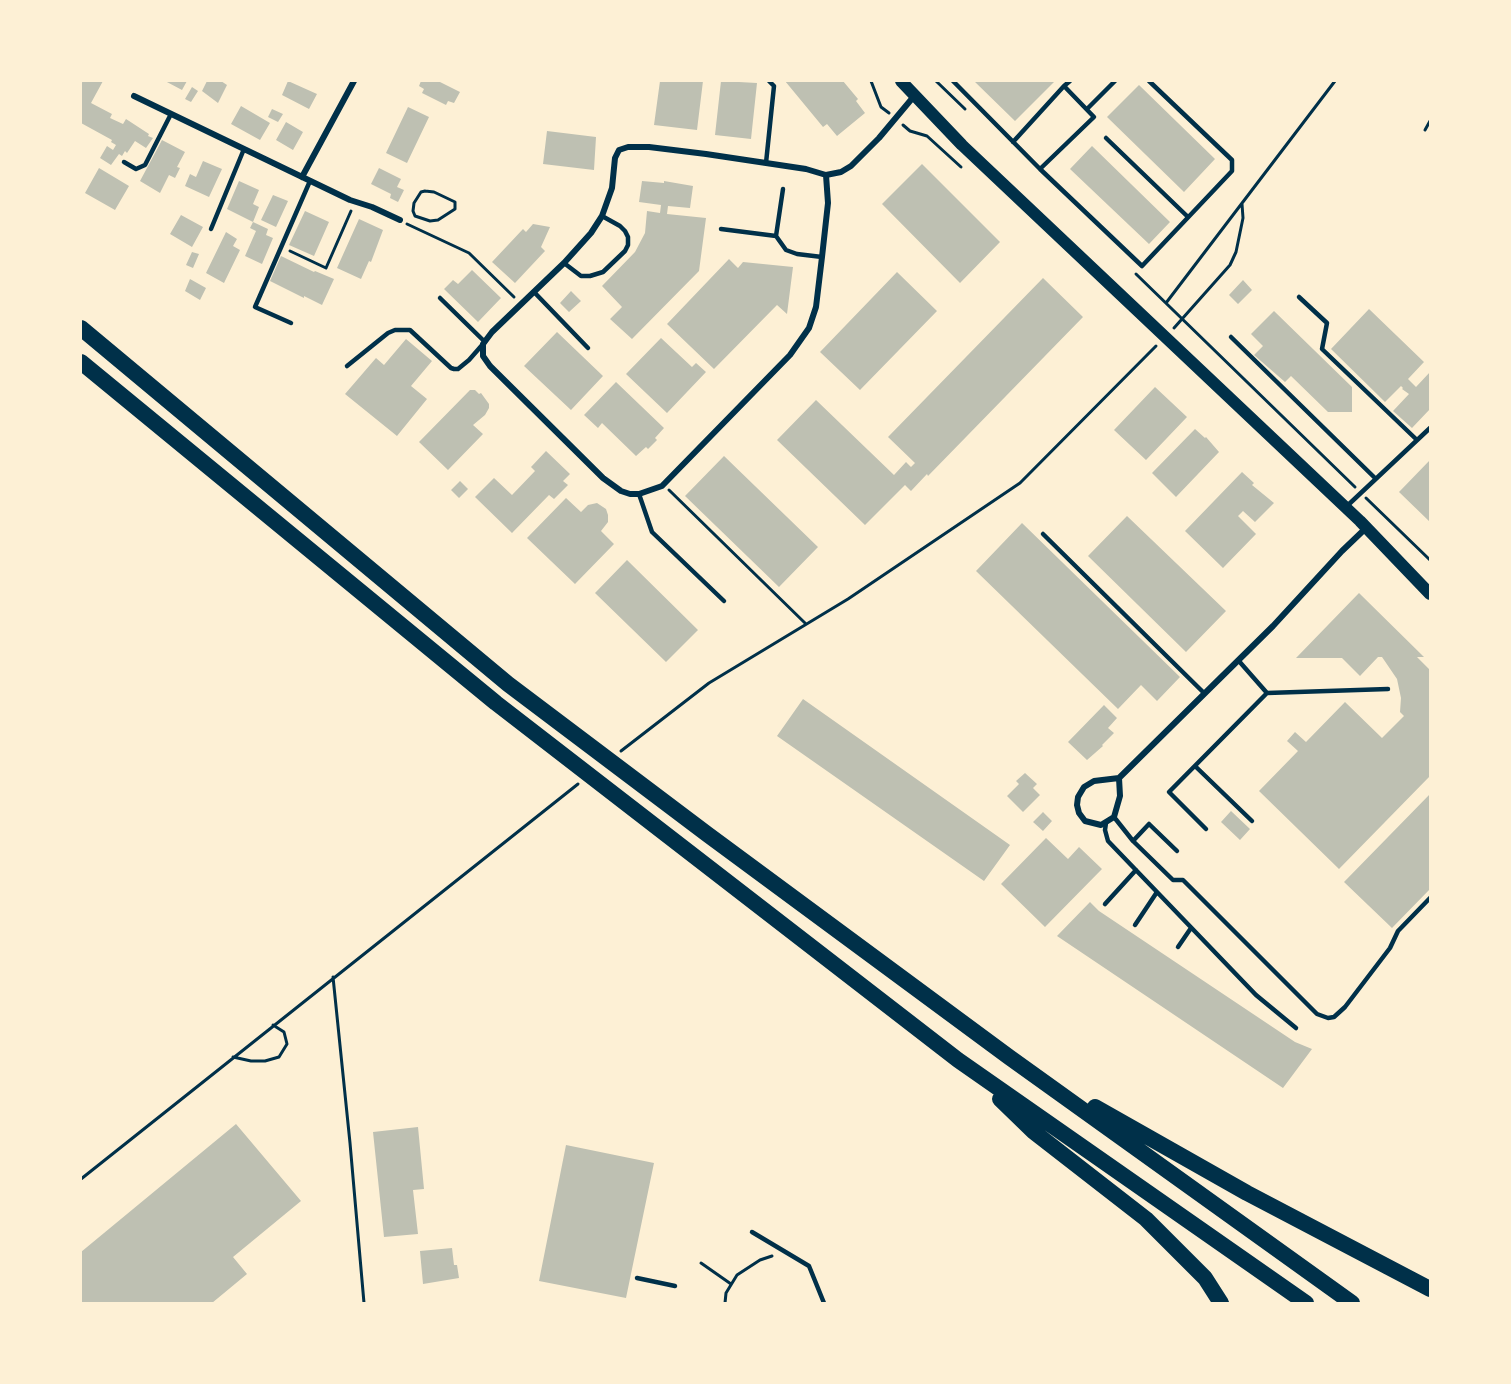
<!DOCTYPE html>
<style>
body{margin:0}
#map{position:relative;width:1511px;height:1384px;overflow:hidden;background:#fdf0d5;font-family:Arial,sans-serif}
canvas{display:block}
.frame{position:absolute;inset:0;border:82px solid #fdf0d5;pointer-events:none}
</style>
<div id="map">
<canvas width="1511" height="1384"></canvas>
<div class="frame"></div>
</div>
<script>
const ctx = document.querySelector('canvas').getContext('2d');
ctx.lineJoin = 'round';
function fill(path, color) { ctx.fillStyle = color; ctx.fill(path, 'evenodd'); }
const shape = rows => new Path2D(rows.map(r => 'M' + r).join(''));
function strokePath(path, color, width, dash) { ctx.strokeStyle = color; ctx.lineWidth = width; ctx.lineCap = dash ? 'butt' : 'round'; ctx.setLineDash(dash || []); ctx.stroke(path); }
const building = shape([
 [83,81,103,81,91,103,112,114,110,118,123,124,126,119,149,134,148,136,153,138,146,148,135,141,127,153,125,151,122,156,119,154,111,165,100,158,107,146,113,150,116,145,111,142,112,140,81,123,81,84],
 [165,81,187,81,182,90],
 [207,81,221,81,227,85,218,103,202,91],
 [288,81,317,94,309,109,282,95],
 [421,81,438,81,460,92,454,103,448,101,446,105,422,93,424,89,419,86],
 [660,81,703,81,697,130,654,125],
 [721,81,757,83,751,139,715,135],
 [785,81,843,81,858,99,856,101,865,113,837,136,827,124,823,127],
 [974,81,1055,81,1015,121],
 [1139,85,1215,159,1184,192,1107,117],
 [192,87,198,91,191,102,185,99],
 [241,106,270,123,260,140,231,124],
 [408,107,429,117,407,163,386,153],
 [272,109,283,114,278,122,268,117],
 [286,122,303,132,293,150,276,140],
 [547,131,596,137,594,170,543,164],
 [162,140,185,152,177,167,180,168,175,178,169,175,160,193,140,181],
 [1092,146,1170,222,1149,244,1070,169],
 [203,161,222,169,209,197,185,186,190,174,196,177],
 [922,164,1000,242,960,283,882,204],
 [99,168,129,186,115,210,85,193],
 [379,168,401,179,397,187,404,190,398,202,390,198,391,194,371,184],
 [239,181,259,190,253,204,259,207,253,222,227,209],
 [642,181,664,183,664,181,693,186,690,208,668,206,667,214,706,218,699,271,632,339,610,319,622,307,602,286,635,252,645,233,647,211,660,213,661,205,639,202],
 [273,195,288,201,276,227,261,220],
 [305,211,329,222,314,256,289,245],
 [181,215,203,227,192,247,170,234],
 [359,219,383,230,371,262,369,261,361,279,337,268],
 [253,222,268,229,266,235,273,238,262,264,245,256,256,231,250,228],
 [533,224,550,227,541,247,545,251,515,283,492,262,523,229,526,232],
 [226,232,237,239,233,246,240,250,224,283,206,273],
 [192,252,199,254,193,268,186,265],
 [281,256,314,272,315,271,334,279,322,305,304,296,304,298,270,281],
 [729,259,738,268,743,262,793,267,787,314,777,305,714,369,667,324],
 [472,270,501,298,478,322,444,289,453,280,458,284],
 [897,272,937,311,860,390,820,352],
 [1043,278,1083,317,928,476,927,474,911,491,905,485,865,525,777,440,816,400,894,475,906,462,911,467,915,463,888,437],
 [190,279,206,288,200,300,185,291],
 [1243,280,1252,290,1238,304,1229,295],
 [571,291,581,301,569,312,560,303],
 [1369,309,1424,362,1408,379,1416,387,1430,372,1430,409,1412,428,1393,411,1409,394,1402,389,1403,388,1401,386,1385,402,1331,349],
 [1274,311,1352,387,1352,412,1328,412,1291,376,1285,382,1254,355,1263,346,1251,334],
 [557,332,603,376,571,410,524,366],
 [661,338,692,367,696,363,706,372,667,413,626,374],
 [406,339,432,361,411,386,427,399,397,436,345,394,376,358,384,365],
 [616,382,664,428,655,438,657,440,648,449,646,447,636,456,602,423,598,428,584,415],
 [1155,387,1187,417,1146,460,1114,430],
 [470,390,475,390,479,394,481,393,489,404,489,408,485,415,473,425,483,434,448,470,419,442],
 [1195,429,1205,438,1206,437,1219,452,1176,497,1152,473],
 [546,451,570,474,563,481,568,485,554,499,549,495,512,533,475,497,494,478,512,495,535,471,531,467],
 [724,456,818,547,779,587,685,496],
 [1430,460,1430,522,1399,492],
 [1242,472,1254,483,1252,485,1274,503,1255,522,1243,511,1238,516,1256,534,1223,568,1185,531],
 [460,481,468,489,459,498,451,490],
 [566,498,581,512,588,505,597,503,606,509,608,515,608,522,601,531,614,544,575,584,527,538],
 [1127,516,1226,611,1186,652,1088,556],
 [1022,523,1180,677,1157,701,1141,685,1118,709,976,571],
 [627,560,698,630,666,662,595,593],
 [1359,593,1424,657,1417,657,1430,670,1430,776,1339,869,1259,791,1298,751,1287,741,1295,732,1306,742,1345,702,1382,738,1404,716,1400,712,1401,698,1397,679,1382,657,1378,657,1360,676,1342,658,1296,658],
 [803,699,1010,845,984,881,777,736],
 [1104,705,1117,718,1108,728,1114,733,1102,745,1103,746,1087,760,1068,742],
 [1025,773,1037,784,1033,788,1040,795,1023,812,1007,796,1019,784,1016,781],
 [1430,794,1430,889,1392,928,1344,882],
 [1231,811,1250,829,1240,840,1221,822],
 [1043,812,1052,821,1043,831,1033,822],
 [1046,838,1068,859,1079,847,1102,869,1045,927,1001,884],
 [1090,902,1099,911,1295,1042,1312,1049,1283,1088,1057,936],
 [236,1124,301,1201,233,1257,247,1274,212,1303,81,1303,81,1252],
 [418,1127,424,1189,413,1190,418,1234,384,1237,373,1132],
 [566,1145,654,1163,626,1298,539,1281],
 [452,1248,454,1265,457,1265,459,1278,423,1284,420,1251]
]);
const path = shape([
 [871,81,881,107,889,113],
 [936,81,965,109],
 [903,125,910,131,927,136,961,167],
 [1425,130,1430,121],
 [425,191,434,192,455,202,455,209,438,220,430,221,415,216,413,211,414,203,421,192,425,191],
 [407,224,469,253,514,297],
 [290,251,326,268,351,211],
 [1136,274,1355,487],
 [1166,303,1335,81],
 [1174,328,1230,265,1236,252,1243,218,1242,204],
 [669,490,806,624],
 [1366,498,1430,560],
 [621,751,709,683,848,599,1020,483,1156,346],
 [333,977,350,1143,364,1303],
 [233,1057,251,1061,265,1061,279,1057,287,1044,284,1032,273,1025],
 [81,1179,578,784],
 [701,1263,731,1284],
 [725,1303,726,1293,737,1275,760,1260,772,1256]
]);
const service = shape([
 [953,81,1040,169,1094,117,1064,86,1070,81],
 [1087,109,1115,81],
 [1106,138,1188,217],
 [1013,142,1064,86],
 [124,162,136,169,145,165,171,114],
 [766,163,774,86,769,81],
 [1040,169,1142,266,1232,171,1232,160,1149,81],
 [783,189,776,236,786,250,797,254,822,257],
 [211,229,244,149],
 [721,229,776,236],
 [564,263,581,276,590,276,603,272,625,251,628,245,628,237,625,231,620,226,602,216],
 [534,292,588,348],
 [1299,297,1327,323,1322,349,1417,440],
 [440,298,485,342],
 [291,323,255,307,310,181],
 [1231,337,1376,479],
 [347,366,388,333,395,330,410,330,451,368,454,369,458,369,469,360,483,344],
 [639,494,652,532,724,601],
 [1347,506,1430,428],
 [1043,534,1204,693],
 [1267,693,1388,689],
 [1195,766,1252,821],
 [1114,817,1133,841,1173,880,1183,880,1317,1014,1328,1018,1334,1017,1345,1007,1390,948,1398,931,1430,898],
 [1106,823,1105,830,1108,841,1256,995,1296,1028],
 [1206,829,1169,792,1267,693,1238,660],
 [1133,841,1149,824,1177,851],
 [1105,904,1136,870],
 [1135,925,1157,892],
 [1178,947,1191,928],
 [752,1232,809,1266,824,1303],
 [637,1278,675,1286]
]);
const minor = shape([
 [134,96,350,200,372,207,400,220],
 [826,175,828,203,822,257,816,307,809,328,790,355,662,486,639,494,630,494,621,491,603,478,490,366,483,356,483,344,492,332,564,263,591,233,602,216,612,188,615,158,619,150,628,147,649,147,706,154,806,169,826,175,841,172,851,166,879,138,915,95],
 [302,177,354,81],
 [1119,778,1120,796,1114,817,1101,825,1085,821,1079,813,1077,805,1078,797,1084,787,1094,781,1119,778,1273,626,1342,551,1366,528]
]);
const secondary = shape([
 [901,81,962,145,1360,521,1430,594]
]);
const motorway = shape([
 [81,328,508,684,707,834,1009,1057,1352,1303],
 [81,362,496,703,958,1060,1306,1303],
 [1000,1099,1034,1132,1146,1219,1205,1278,1221,1303],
 [1095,1107,1247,1193,1430,1289]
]);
fill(building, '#bec0b2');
strokePath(path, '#003049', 3);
strokePath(service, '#003049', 4.5);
strokePath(minor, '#003049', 6);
strokePath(secondary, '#003049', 12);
strokePath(motorway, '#003049', 16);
</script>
